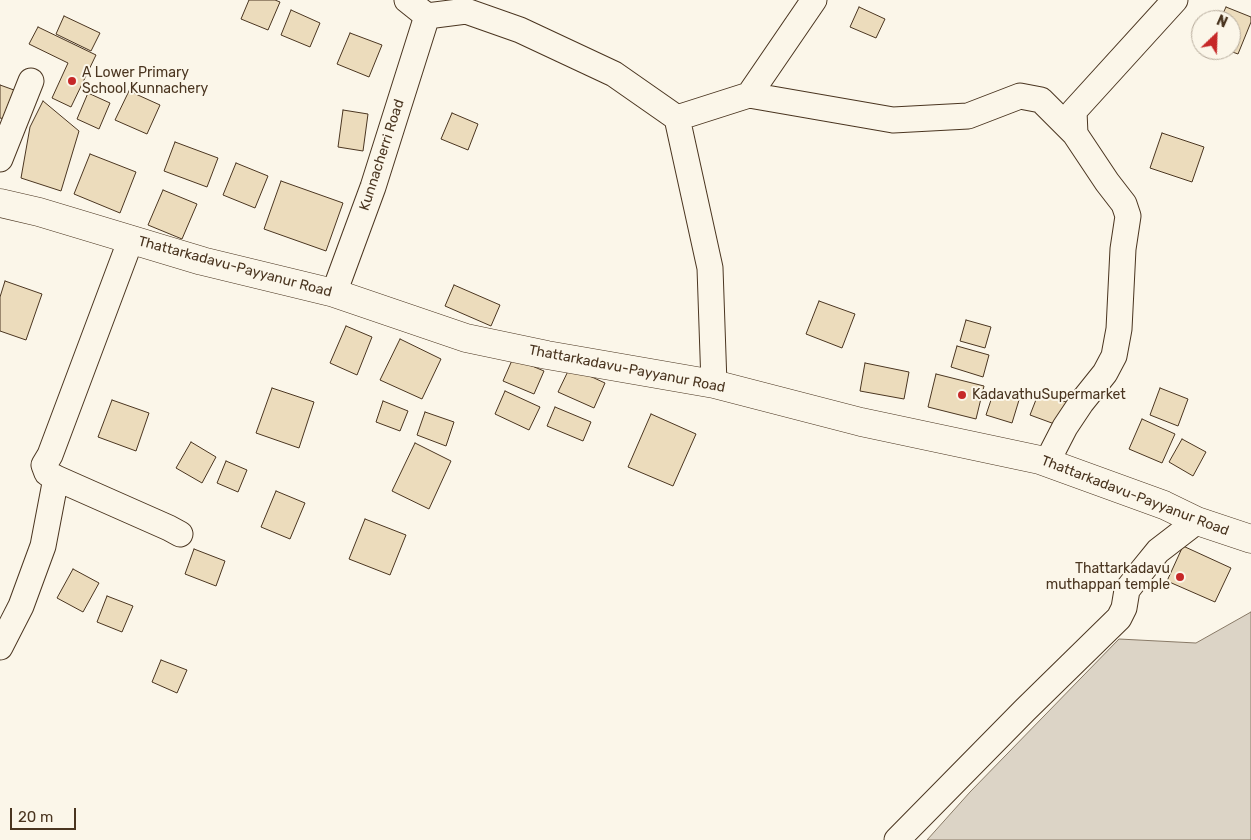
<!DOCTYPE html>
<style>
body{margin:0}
#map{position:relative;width:1251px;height:840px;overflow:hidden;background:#fbf6e9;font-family:Rubik,sans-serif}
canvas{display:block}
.north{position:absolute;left:1191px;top:10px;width:50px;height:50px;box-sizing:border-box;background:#fbf6e9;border:1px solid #b4a999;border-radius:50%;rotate:24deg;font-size:14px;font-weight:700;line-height:20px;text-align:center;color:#4a3520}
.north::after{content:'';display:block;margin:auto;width:18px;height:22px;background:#c62828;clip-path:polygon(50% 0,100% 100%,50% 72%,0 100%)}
.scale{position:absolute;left:10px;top:808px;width:66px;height:22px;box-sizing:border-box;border:2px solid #4a3520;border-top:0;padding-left:6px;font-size:15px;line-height:18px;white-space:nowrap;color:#4a3520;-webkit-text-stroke:4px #fbf6e9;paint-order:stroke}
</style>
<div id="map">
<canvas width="1251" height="840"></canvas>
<div class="north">N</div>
<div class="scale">20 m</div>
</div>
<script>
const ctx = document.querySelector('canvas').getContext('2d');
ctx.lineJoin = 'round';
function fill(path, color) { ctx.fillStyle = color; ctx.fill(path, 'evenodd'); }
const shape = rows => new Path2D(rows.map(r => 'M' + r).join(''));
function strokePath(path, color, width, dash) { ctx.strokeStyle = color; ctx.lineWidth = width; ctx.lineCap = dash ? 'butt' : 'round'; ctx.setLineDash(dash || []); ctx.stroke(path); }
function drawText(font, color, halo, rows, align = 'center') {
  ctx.font = font + ' Rubik,sans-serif'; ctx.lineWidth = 4; ctx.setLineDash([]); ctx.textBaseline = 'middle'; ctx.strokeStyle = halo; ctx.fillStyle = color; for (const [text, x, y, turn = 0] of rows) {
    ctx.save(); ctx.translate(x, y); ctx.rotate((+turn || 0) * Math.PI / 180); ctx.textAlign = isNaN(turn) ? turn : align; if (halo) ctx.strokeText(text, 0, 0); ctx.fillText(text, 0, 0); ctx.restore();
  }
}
const water = shape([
 [1251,612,1251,840,927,840,970,792,1119,639,1196,643,1251,612]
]);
const building = shape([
 [249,0,275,0,280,2,268,30,241,19,249,0],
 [859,7,885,19,876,38,850,27,859,7],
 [1226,7,1251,17,1251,22,1238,54,1227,50,1231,50,1231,20,1220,20,1226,7],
 [291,10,320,23,310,47,281,35,291,10],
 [64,16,100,33,91,51,56,34,64,16],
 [38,27,96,55,71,107,52,98,68,63,29,44,38,27],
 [350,33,382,45,369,77,337,64,350,33],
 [0,85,14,90,5,119,0,118,0,85],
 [129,91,160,105,147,134,115,120,129,91],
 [88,93,110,103,99,129,77,119,88,93],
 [43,101,79,131,61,191,21,178,30,127,43,101],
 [343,110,368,114,363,151,338,147,343,110],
 [452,113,478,124,468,150,441,139,452,113],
 [1162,133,1204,147,1192,182,1150,168,1162,133],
 [175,142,218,158,207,187,164,171,175,142],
 [90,154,136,172,120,213,74,194,90,154],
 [236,163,268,176,255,208,223,195,236,163],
 [281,181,343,203,326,251,264,229,281,181],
 [163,190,197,204,182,239,148,225,163,190],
 [5,281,42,294,26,340,0,331,0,297,5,281],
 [454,285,500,305,491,326,445,306,454,285],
 [819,301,855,314,842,348,806,334,819,301],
 [966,320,991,327,985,348,960,341,966,320],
 [346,326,372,337,357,375,330,363,346,326],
 [400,339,441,359,422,399,380,380,400,339],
 [957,346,989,355,983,377,951,367,957,346],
 [513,358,544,371,534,394,503,381,513,358],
 [865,363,909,372,904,399,860,391,865,363],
 [570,367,605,383,594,408,558,392,570,367],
 [936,374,984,386,976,419,928,407,936,374],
 [272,388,314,402,299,448,256,433,272,388],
 [1160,388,1188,399,1178,426,1150,415,1160,388],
 [505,391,540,407,529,430,495,414,505,391],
 [994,391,1019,400,1012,423,986,415,994,391],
 [1039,392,1069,403,1060,426,1030,415,1039,392],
 [112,400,149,413,136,451,98,437,112,400],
 [383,401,408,411,400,431,376,422,383,401],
 [555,407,591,422,583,441,547,426,555,407],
 [425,412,454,422,446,446,417,435,425,412],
 [651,414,696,434,673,486,628,467,651,414],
 [1142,419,1175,434,1162,463,1129,449,1142,419],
 [1182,439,1206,452,1193,476,1169,462,1182,439],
 [191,442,216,457,202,483,176,468,191,442],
 [415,443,451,461,429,509,392,491,415,443],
 [226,461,247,470,238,492,217,483,226,461],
 [276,491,305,503,290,539,261,527,276,491],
 [365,519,406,535,390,575,349,559,365,519],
 [1183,546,1231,568,1215,602,1167,581,1183,546],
 [194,549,225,561,216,586,185,574,194,549],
 [73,569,99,583,83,612,57,598,73,569],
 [107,596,133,606,122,632,97,622,107,596],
 [161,660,187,670,177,693,152,682,161,660]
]);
const minor = shape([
 [407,0,427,16],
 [427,16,466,11,520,30,614,74,677,118],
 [749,95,814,0],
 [0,159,31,81],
 [131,239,50,455,44,465,47,473,56,478,169,528,180,534],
 [334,293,373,187,427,16],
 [714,384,710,268,677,118,749,95,893,120,968,116,1020,96,1041,100,1075,134,1074,111,1175,0],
 [1047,462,1065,427,1081,403,1105,373,1114,356,1119,329,1123,249,1128,216,1124,204,1107,182,1075,134],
 [0,647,21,606,43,546,56,478],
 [897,840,1025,710,1119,618,1124,608,1127,590,1141,572,1158,551,1197,521]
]);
const major = shape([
 [0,203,39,212,202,261,334,293,466,338,547,355,714,384,861,422,1040,460,1164,505,1197,521,1251,539]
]);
const markers = [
 [72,81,5,"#c62828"],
 [962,395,5,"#c62828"],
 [1180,577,5,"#c62828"]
];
const poiNames = [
 ["A Lower Primary",82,73],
 ["School Kunnachery",82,89],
 ["KadavathuSupermarket",972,395],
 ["Thattarkadavu",1170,569,"right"],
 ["muthappan temple",1170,585,"right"]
];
const streetNames = [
 ["Kunnacherri Road",382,155,-72],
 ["Thattarkadavu-Payyanur Road",235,267,15],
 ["Thattarkadavu-Payyanur Road",627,369,11],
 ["Thattarkadavu-Payyanur Road",1135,496,21]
];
fill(water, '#dcd4c6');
strokePath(water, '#887966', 1);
fill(building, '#ecdcbc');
strokePath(building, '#4a3520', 1);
strokePath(minor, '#4a3520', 27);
strokePath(major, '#4a3520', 29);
strokePath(minor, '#fbf6e9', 25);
strokePath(major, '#fbf6e9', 28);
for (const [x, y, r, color] of markers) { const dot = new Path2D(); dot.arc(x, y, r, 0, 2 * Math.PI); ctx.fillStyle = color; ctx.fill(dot); strokePath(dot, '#fbf6e9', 2); }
drawText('14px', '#4a3520', '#fbf6e9', poiNames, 'left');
drawText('14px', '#4a3520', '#fbf6e9', streetNames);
</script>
